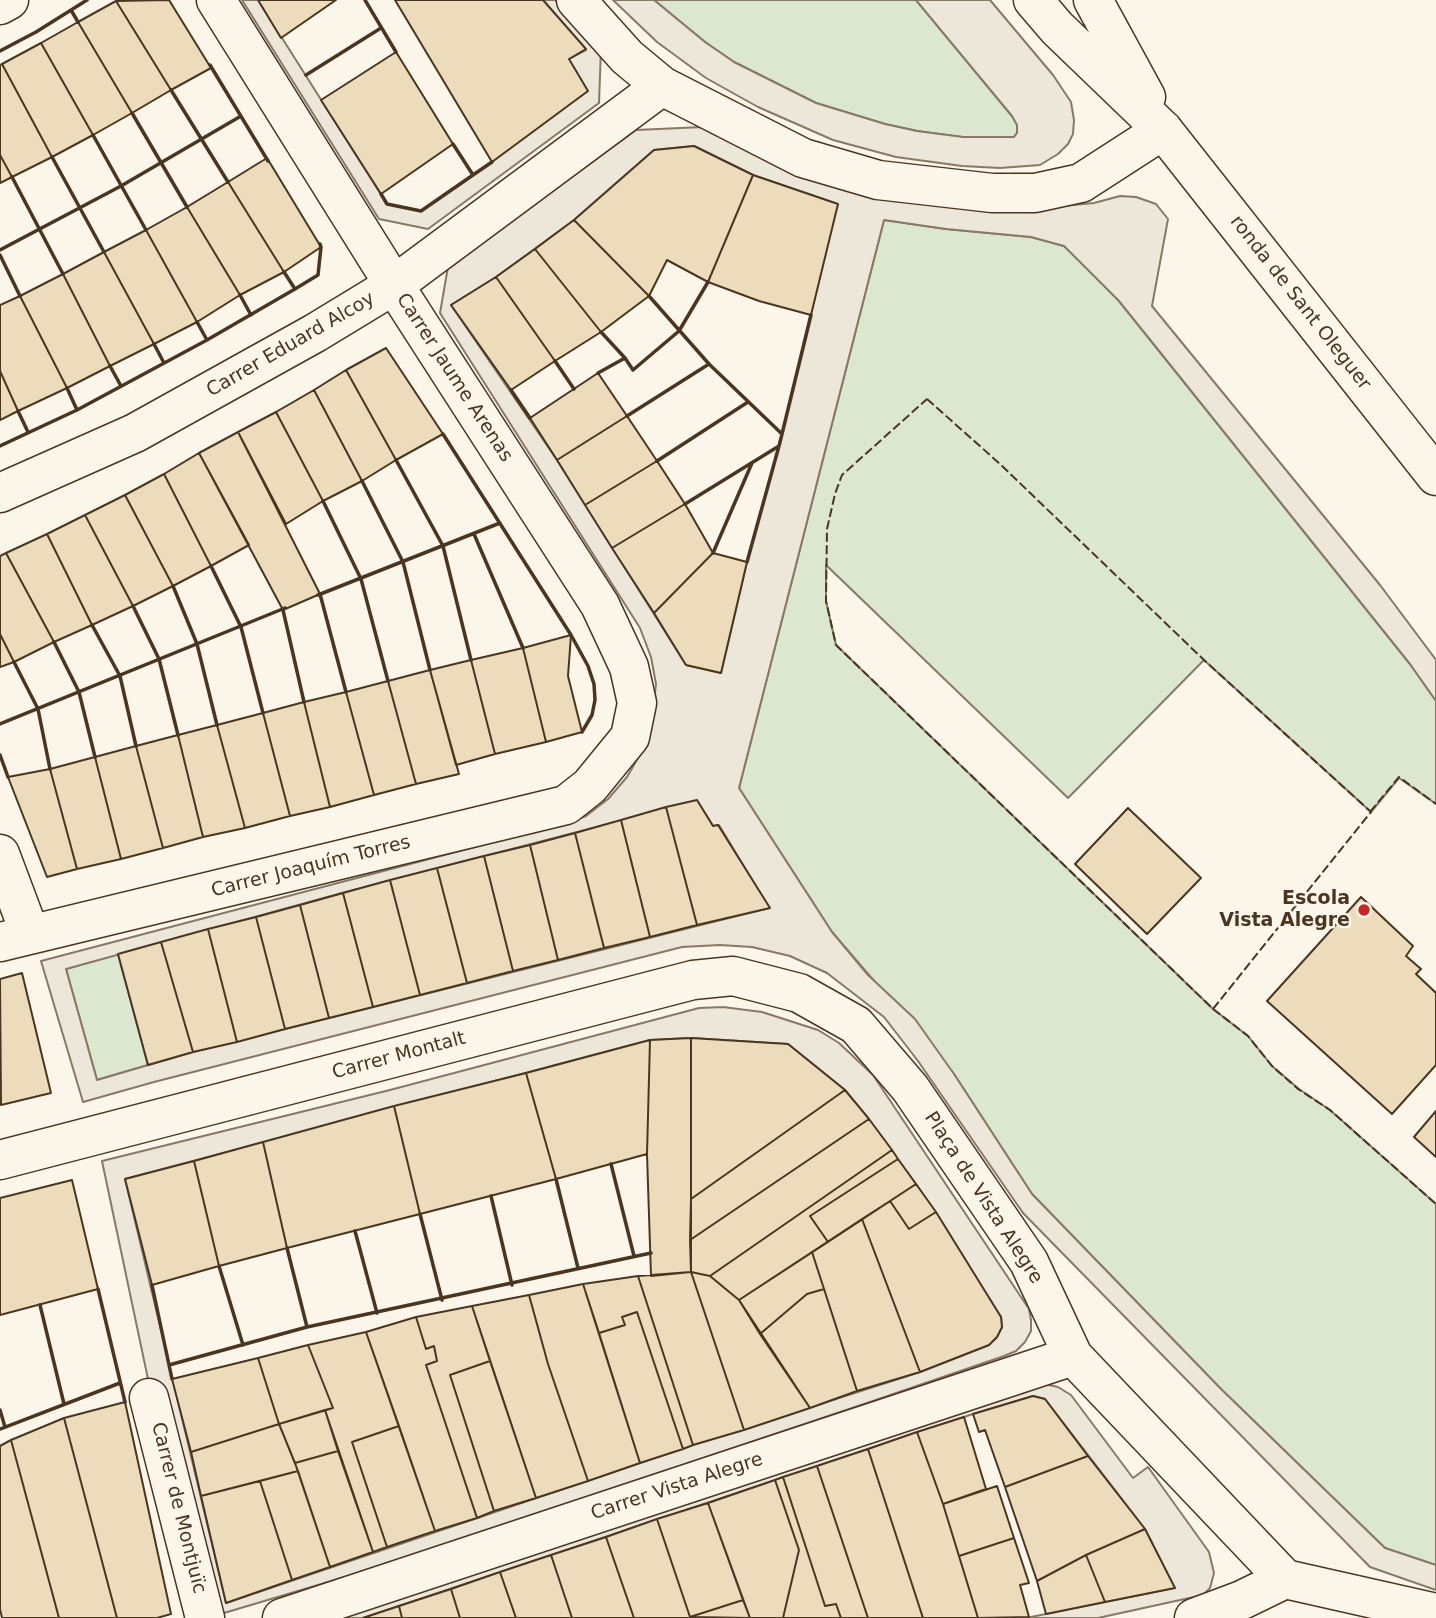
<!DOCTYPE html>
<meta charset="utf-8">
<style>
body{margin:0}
canvas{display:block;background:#fbf6e9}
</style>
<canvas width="1436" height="1618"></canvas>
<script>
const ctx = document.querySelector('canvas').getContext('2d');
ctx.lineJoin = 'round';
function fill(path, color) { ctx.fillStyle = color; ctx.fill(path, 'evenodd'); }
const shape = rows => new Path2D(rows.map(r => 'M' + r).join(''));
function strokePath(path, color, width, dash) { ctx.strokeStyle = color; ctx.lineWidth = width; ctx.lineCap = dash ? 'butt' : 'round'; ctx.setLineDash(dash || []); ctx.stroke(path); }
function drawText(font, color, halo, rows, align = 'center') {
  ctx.font = font + ' "DejaVu Sans",sans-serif'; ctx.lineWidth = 5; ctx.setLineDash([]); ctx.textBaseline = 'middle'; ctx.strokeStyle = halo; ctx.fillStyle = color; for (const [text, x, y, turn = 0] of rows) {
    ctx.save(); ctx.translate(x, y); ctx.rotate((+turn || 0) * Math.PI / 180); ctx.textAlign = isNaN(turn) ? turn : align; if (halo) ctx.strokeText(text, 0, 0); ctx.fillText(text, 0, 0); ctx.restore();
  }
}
const green = shape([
 [654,0,916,0,1012,116,1017,124,1017,133,1014,137,998,139,962,137,917,131,885,124,816,103,734,62,705,42,654,0],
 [884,220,946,229,1031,237,1064,246,1078,258,1119,301,1410,664,1436,701,1436,804,1399,778,1371,812,1204,660,1068,798,826,565,826,601,836,645,1213,1009,1248,1036,1272,1066,1299,1089,1330,1110,1436,1204,1436,1565,1385,1548,1221,1389,1032,1194,954,1074,832,932,739,788,884,220],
 [118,954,148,1065,97,1080,66,969,118,954]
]);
const parking = shape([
 [242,0,258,0,387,204,421,211,492,162,569,59,586,50,543,0,555,0,601,48,599,103,428,229,379,219,242,0],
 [613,0,654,0,705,42,734,62,816,103,885,124,917,131,963,137,1014,137,1017,133,1017,125,1012,116,916,0,990,0,1053,75,1071,102,1074,120,1073,134,1068,144,1058,154,1040,165,1000,168,962,166,896,157,833,140,758,107,706,78,657,42,613,0],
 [703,127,1020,210,1094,203,1120,196,1136,197,1156,204,1168,219,1152,306,1380,585,1436,660,1436,701,1410,664,1119,301,1064,246,1031,237,946,229,884,220,739,788,832,932,868,975,915,1019,954,1074,1032,1194,1221,1389,1385,1548,1436,1565,1436,1590,1370,1567,1023,1213,918,1061,884,1017,827,973,790,956,752,947,720,945,682,947,154,1082,83,1102,41,961,570,822,586,816,608,799,627,777,646,744,652,720,656,684,651,657,640,628,440,313,448,267,636,130,703,127],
 [694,146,753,175,837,204,782,434,747,562,721,673,686,665,557,460,451,305,496,277,574,220,654,150,694,146],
 [697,801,713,826,719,825,769,908,193,1052,97,1080,66,969,342,893,697,801],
 [723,1007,762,1012,818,1030,839,1043,873,1075,1029,1309,1031,1320,1031,1331,1025,1342,1016,1351,1004,1356,873,1401,385,1565,224,1613,220,1609,152,1398,102,1161,390,1090,699,1008,723,1007],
 [691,1038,788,1044,845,1090,916,1184,1001,1317,1002,1327,997,1337,989,1345,920,1372,693,1445,226,1603,125,1179,650,1040,691,1038],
 [1040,1383,1058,1387,1071,1395,1133,1478,1148,1467,1209,1552,1214,1573,1210,1588,1203,1595,1098,1618,1026,1618,1174,1588,1145,1529,1045,1399,1033,1396,973,1414,363,1618,330,1618,1040,1383]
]);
const building = shape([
 [169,0,211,68,171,90,116,1,169,0],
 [258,0,336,0,281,38,258,0],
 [395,0,543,0,586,49,569,59,588,91,492,162,395,0],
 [116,1,171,90,132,113,78,22,116,1],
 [78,22,132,113,93,135,41,43,78,22],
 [41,43,93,135,52,157,2,64,41,43],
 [396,52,453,144,381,194,321,100,396,52],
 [2,64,52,157,12,177,0,155,0,65,2,64],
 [694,146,753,175,708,282,667,260,649,296,574,220,654,150,694,146],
 [0,155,12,177,0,183,0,155],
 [267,158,321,247,284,272,228,182,267,158],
 [753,175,838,204,811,315,759,301,708,282,753,175],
 [228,182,284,272,240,295,187,207,228,182],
 [187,207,240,295,197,322,146,230,187,207],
 [574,220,649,296,601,332,535,249,574,220],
 [146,230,197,322,154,344,104,252,146,230],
 [535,249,601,332,555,361,496,277,535,249],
 [104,252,154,344,110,366,63,274,104,252],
 [63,274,110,366,67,388,20,296,63,274],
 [496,277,555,361,511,390,451,305,496,277],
 [20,296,67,388,18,411,0,371,0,305,20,296],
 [386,348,443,434,396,460,346,370,386,348],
 [346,370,396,460,362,481,314,390,346,370],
 [0,371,18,411,0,420,0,371],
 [598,373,627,416,557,460,530,418,598,373],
 [314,390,362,481,323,501,276,412,314,390],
 [276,412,323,501,286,524,238,432,276,412],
 [627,416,657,461,585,505,557,460,627,416],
 [238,432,320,594,283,610,199,453,238,432],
 [199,453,249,545,211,566,164,474,199,453],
 [657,461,685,504,612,548,585,505,657,461],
 [164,474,211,566,173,586,125,495,164,474],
 [125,495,173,586,133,606,85,515,125,495],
 [685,504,713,553,654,613,612,548,685,504],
 [85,515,133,606,92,625,47,534,85,515],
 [47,534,92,625,54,642,6,553,47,534],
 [6,553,54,642,14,662,0,634,0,556,6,553],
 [713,553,747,562,721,673,686,665,654,613,713,553],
 [0,634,14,662,0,667,0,634],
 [571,635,568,676,582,732,546,742,523,648,571,635],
 [523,648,546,742,495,754,471,660,523,648],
 [471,660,495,754,456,765,430,670,471,660],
 [430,670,459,774,416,784,388,681,430,670],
 [388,681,416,784,374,795,346,692,388,681],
 [346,692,374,795,330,807,304,702,346,692],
 [304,702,330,807,290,816,263,713,304,702],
 [263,713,290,816,245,828,217,725,263,713],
 [217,725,245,828,203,837,178,735,217,725],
 [178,735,203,837,163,848,136,746,178,735],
 [136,746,163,848,121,859,95,757,136,746],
 [95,757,121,859,77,869,50,769,95,757],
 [50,769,77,869,47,877,8,777,50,769],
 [697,800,713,826,718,825,770,908,697,925,666,807,697,800],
 [666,807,697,925,650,937,621,820,666,807],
 [1128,808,1201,878,1147,934,1075,864,1128,808],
 [621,820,650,937,604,948,575,833,621,820],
 [575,833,604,948,558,960,530,845,575,833],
 [530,845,558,960,513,971,484,856,530,845],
 [484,856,513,971,467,983,437,868,484,856],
 [437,868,467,983,420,995,390,880,437,868],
 [390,880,420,995,373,1007,343,893,390,880],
 [343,893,373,1007,329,1018,300,905,343,893],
 [1361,897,1413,946,1406,956,1421,969,1416,974,1436,993,1436,1065,1392,1114,1267,1001,1361,897],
 [300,905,329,1018,285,1029,256,917,300,905],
 [256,917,285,1029,237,1042,208,929,256,917],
 [208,929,237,1042,193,1052,161,942,208,929],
 [161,942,193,1052,148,1065,118,954,161,942],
 [22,973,51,1093,1,1105,0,979,22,973],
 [691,1038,788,1044,845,1090,691,1199,691,1038],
 [691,1038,691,1272,651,1276,647,1154,650,1040,691,1038],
 [650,1040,647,1154,556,1179,526,1073,650,1040],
 [526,1073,556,1179,420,1214,394,1106,526,1073],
 [845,1090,869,1119,690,1240,691,1199,845,1090],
 [394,1106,420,1214,287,1248,263,1142,394,1106],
 [1436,1111,1436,1157,1414,1137,1436,1111],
 [869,1119,892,1150,710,1276,691,1272,690,1240,869,1119],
 [263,1142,287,1248,219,1266,194,1161,263,1142],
 [892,1150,898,1159,810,1216,828,1242,739,1300,710,1276,892,1150],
 [898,1159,916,1184,828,1242,810,1216,898,1159],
 [194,1161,219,1266,152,1285,125,1179,194,1161],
 [72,1180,98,1289,0,1315,0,1198,72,1180],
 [916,1184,936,1212,909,1229,890,1201,916,1184],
 [890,1201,909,1229,936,1212,1001,1317,1002,1327,997,1337,989,1345,920,1372,862,1219,890,1201],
 [862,1219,920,1372,857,1391,812,1252,862,1219],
 [812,1252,824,1289,807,1294,760,1334,739,1300,812,1252],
 [691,1272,744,1430,693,1445,638,1276,691,1272],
 [691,1272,710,1276,739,1300,810,1408,744,1430,691,1272],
 [638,1276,693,1445,683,1449,637,1312,622,1317,625,1325,599,1333,583,1284,638,1276],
 [583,1284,640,1463,588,1481,548,1364,529,1295,583,1284],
 [824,1289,857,1391,810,1408,760,1334,807,1294,824,1289],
 [529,1295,548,1364,588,1481,536,1498,472,1306,529,1295],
 [472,1306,490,1361,450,1375,494,1511,477,1518,426,1365,437,1361,434,1346,426,1349,416,1317,472,1306],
 [637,1312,683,1449,640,1463,599,1333,625,1325,622,1317,637,1312],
 [416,1317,426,1349,434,1346,437,1361,426,1365,477,1518,435,1531,366,1332,416,1317],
 [366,1332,399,1426,352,1442,387,1547,373,1552,325,1410,333,1408,308,1345,366,1332],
 [308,1345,333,1408,279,1424,258,1358,308,1345],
 [258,1358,279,1424,191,1452,172,1379,258,1358],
 [490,1361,536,1498,494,1511,450,1375,490,1361],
 [1033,1396,1045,1399,1088,1456,1005,1487,985,1430,979,1432,973,1414,1033,1396],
 [125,1402,171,1614,157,1618,117,1618,64,1418,125,1402],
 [325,1410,338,1451,295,1463,279,1424,325,1410],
 [964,1417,986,1489,943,1504,917,1432,964,1417],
 [64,1418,117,1618,59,1618,11,1440,64,1418],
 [279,1424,298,1471,201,1496,191,1452,279,1424],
 [399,1426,435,1531,387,1547,352,1442,399,1426],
 [917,1432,943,1504,978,1618,923,1618,868,1449,917,1432],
 [11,1440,59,1618,2,1618,0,1609,0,1446,11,1440],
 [868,1449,923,1618,868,1618,817,1466,868,1449],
 [338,1451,373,1552,330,1567,295,1463,338,1451],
 [1088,1456,1145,1529,1086,1555,1037,1581,1005,1487,1088,1456],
 [817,1466,868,1618,841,1618,836,1604,825,1606,783,1477,817,1466],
 [298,1471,330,1567,292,1580,260,1481,298,1471],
 [783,1477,825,1606,836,1604,841,1618,783,1618,799,1550,775,1480,783,1477],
 [775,1480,799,1550,783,1618,750,1618,708,1503,775,1480],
 [260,1481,292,1580,226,1603,201,1496,260,1481],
 [997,1486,1014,1538,959,1556,943,1504,997,1486],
 [708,1503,743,1600,690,1617,657,1519,708,1503],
 [657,1519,690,1617,690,1618,634,1618,606,1537,657,1519],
 [1145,1529,1175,1588,1105,1602,1086,1555,1145,1529],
 [606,1537,634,1618,572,1618,551,1555,606,1537],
 [1014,1538,1029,1583,1020,1585,1029,1617,978,1618,959,1556,1014,1538],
 [551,1555,572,1618,516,1618,500,1572,551,1555],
 [1086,1555,1105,1602,1046,1614,1037,1581,1086,1555],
 [500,1572,516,1618,460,1618,451,1589,500,1572],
 [451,1589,460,1618,402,1618,399,1606,451,1589],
 [743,1600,750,1618,690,1617,743,1600],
 [399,1606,402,1618,363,1618,399,1606]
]);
const street = shape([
 [576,0,627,57,662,86,803,158,878,180,992,193,1035,193,1081,183,1163,130],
 [0,5,9,0],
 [0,493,135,433,315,333,394,285,662,86],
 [0,854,30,934],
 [0,942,566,805,590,786,630,737,637,703,629,667,600,605,394,285,216,0],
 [0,1160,693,980,733,976,799,993,856,1025,910,1088,1029,1262,1073,1356,1285,1579],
 [149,1398,205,1618],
 [1285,1579,1436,1613],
 [282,1618,1073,1356],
 [1194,1618,1242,1600,1285,1579]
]);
const secondary = shape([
 [1033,0,1057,28,1163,130,1436,476],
 [1093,0,1146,97]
]);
const fence = shape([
 [927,399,1000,464,1204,660,1371,812,1213,1009,836,645,826,601,827,529,835,494,842,475,927,399],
 [1370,812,1399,777,1436,804],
 [1213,1009,1248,1036,1272,1066,1298,1089,1330,1110,1436,1204]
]);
const wall = shape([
 [365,0,396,52],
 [71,10,78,22],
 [0,51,36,32,87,0],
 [210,65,268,161],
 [306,75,381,28],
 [171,90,228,182],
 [132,113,187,207],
 [93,135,146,230],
 [52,157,104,252],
 [473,175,492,162],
 [12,177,63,274],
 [381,194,387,204,421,211,473,175,453,144],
 [0,250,121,186,241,116],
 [0,255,20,296],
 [284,272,295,289],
 [240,295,251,315],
 [649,296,709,364,782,434,811,315],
 [197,322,207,340],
 [154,344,164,363],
 [625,358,633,370,679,331,708,282],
 [555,361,574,389],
 [110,366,121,386],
 [598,373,625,358,601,332],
 [67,388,77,410],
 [511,390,530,418],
 [18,411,28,432],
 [627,416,709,364],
 [443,434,571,635,588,666,594,684,595,700,592,715,582,732],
 [0,446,77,410,207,340,295,289,318,275,321,247,320,244],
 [396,460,443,546,471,660],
 [657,461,748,402],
 [362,481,403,562,430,670],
 [323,501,361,579,388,681],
 [685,504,779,446,782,434],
 [474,534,523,648],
 [713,553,752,463],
 [747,562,779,446],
 [211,566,241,627,263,713],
 [173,586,197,644,217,725],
 [320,594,346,692],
 [318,595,500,523],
 [133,606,159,659,178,735],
 [283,610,304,702],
 [92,625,120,676,136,746],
 [54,642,79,692,95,757],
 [14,662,38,709,50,769],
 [0,724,285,608],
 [0,755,8,777],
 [611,1164,634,1256],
 [556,1179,578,1268],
 [491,1196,512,1285],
 [420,1214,442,1300],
 [355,1231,377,1313],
 [287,1248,307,1327],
 [219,1266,243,1345],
 [152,1285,172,1379],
 [98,1289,125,1402],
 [40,1305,64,1404],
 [169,1365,307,1327,651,1253],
 [0,1410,5,1427],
 [0,1429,120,1383]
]);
const markers = [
 [1364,910,7,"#c62828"]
];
const streetNames = [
 ["ronda de Sant Oleguer",1300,303,52],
 ["Carrer Eduard Alcoy",291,345,-30],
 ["Carrer Jaume Arenas",454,378,57],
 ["Carrer Joaquím Torres",311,867,-14],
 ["Carrer Montalt",399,1056,-15],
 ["Plaça de Vista Alegre",983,1198,57],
 ["Carrer Vista Alegre",677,1487,-18],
 ["Carrer de Montjuïc",178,1508,76]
];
const poiNames = [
 ["Escola",1350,899],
 ["Vista Alegre",1350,921]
];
fill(green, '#dce7d0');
strokePath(green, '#887966', 2);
fill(parking, '#ede7d9');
strokePath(parking, '#887966', 2);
fill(building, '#ecdcbc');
strokePath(building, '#4a3520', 2);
strokePath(street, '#4a3520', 41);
strokePath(secondary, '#4a3520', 41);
strokePath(street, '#fbf6e9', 38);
strokePath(secondary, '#fbf6e9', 38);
strokePath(fence, '#4a3520', 2, [9, 3.5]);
strokePath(wall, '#4a3520', 3.5);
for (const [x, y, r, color] of markers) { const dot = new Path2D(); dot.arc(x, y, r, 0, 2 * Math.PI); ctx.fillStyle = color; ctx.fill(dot); strokePath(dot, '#fbf6e9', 2.5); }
drawText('19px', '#4a3520', '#fbf6e9', streetNames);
drawText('bold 19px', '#4a3520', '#fbf6e9', poiNames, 'right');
</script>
